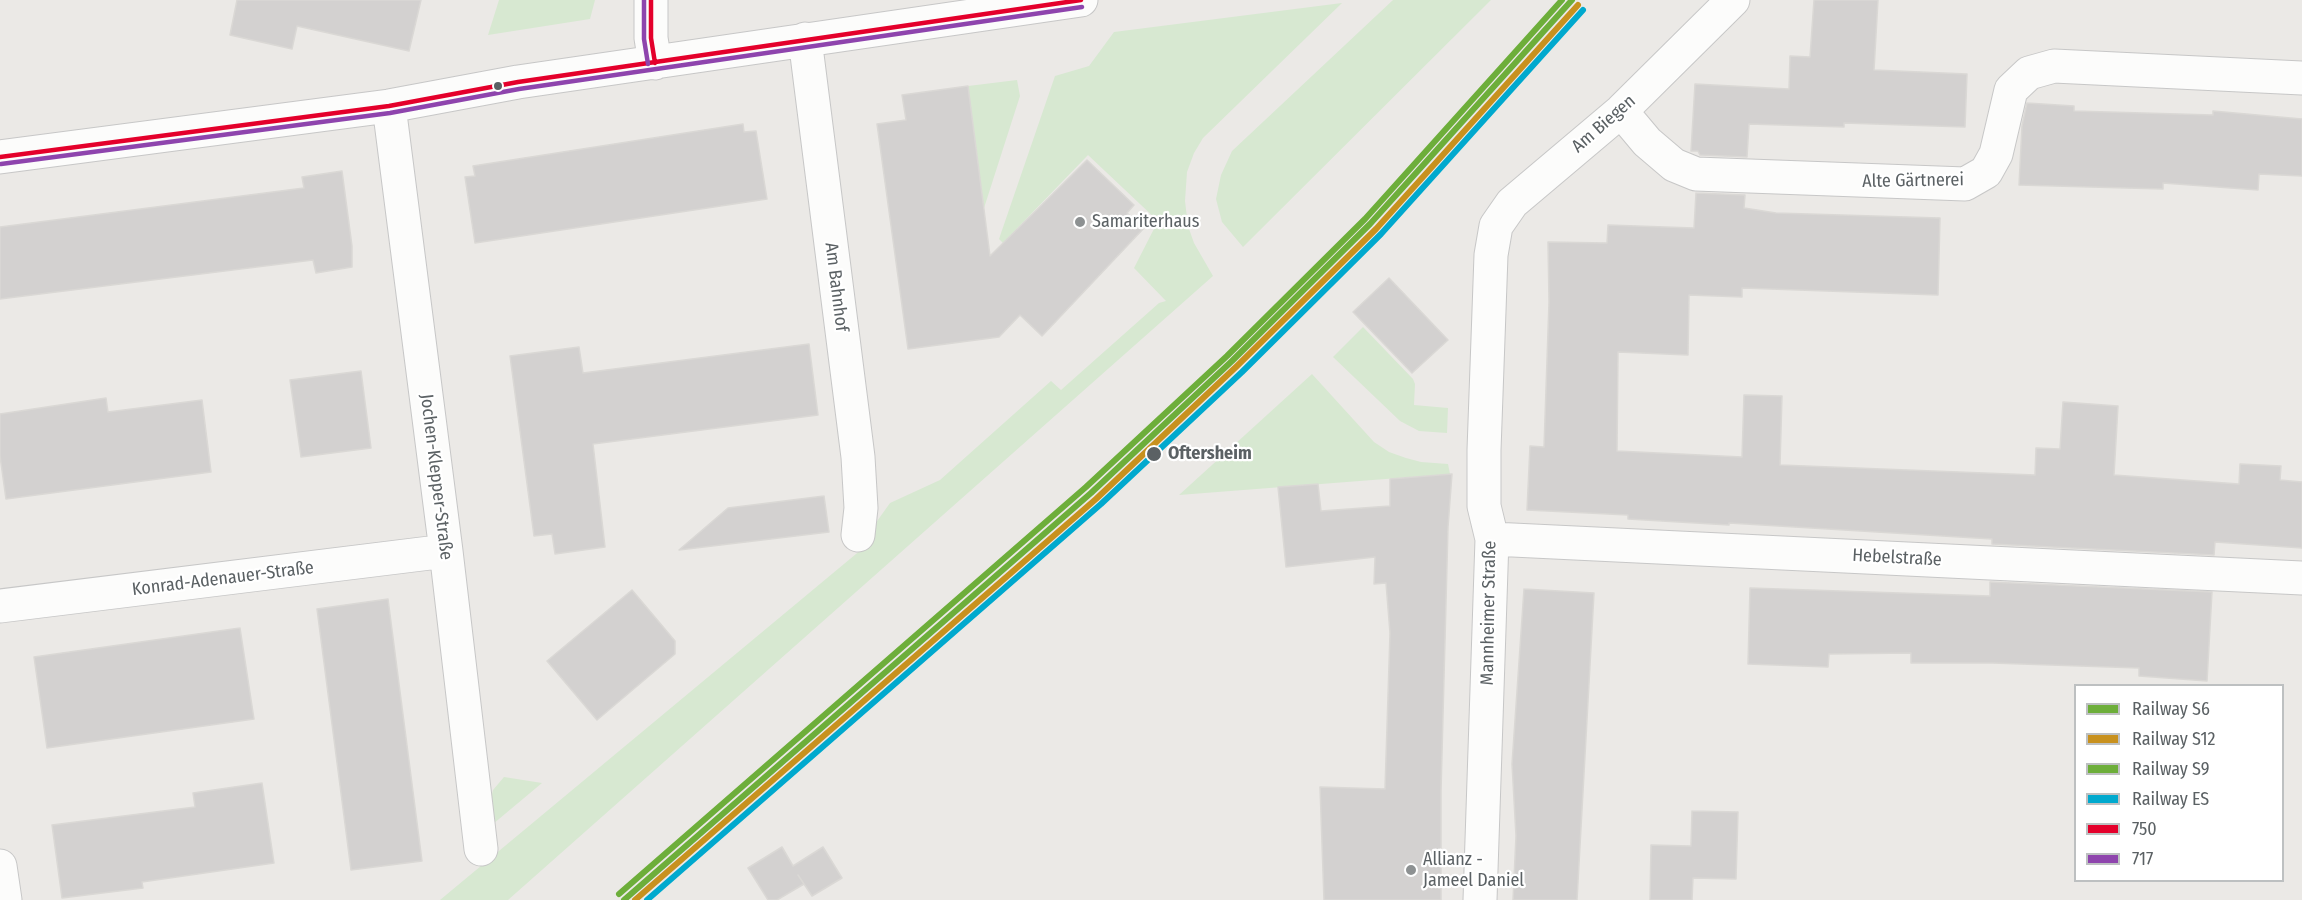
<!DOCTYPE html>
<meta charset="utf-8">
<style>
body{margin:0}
#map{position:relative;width:2302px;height:900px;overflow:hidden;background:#ebe9e6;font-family:"Fira Sans Condensed",sans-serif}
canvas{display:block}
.legend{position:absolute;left:2074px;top:684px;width:210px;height:198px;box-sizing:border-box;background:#fff;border:2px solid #bdc0c1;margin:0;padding:8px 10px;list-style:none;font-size:18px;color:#5b6164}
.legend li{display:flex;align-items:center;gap:12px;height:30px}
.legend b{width:30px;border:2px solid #bdc0c1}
</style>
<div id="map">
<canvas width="2302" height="900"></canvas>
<ul class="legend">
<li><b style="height:8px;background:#6dae3a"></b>Railway S6</li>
<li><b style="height:8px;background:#c8911e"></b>Railway S12</li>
<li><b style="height:8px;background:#6dae3a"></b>Railway S9</li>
<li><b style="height:8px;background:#00a9ce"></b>Railway ES</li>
<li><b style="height:8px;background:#e4002b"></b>750</li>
<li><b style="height:8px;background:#8e44ad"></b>717</li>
</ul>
</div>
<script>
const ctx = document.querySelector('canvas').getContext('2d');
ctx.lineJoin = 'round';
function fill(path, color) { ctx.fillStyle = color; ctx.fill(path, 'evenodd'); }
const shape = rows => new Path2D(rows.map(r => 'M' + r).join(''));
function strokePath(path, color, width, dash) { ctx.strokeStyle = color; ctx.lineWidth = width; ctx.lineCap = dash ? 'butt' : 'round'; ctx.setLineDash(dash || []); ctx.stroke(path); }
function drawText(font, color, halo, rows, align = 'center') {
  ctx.font = font + ' "Fira Sans Condensed",sans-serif'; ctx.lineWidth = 4.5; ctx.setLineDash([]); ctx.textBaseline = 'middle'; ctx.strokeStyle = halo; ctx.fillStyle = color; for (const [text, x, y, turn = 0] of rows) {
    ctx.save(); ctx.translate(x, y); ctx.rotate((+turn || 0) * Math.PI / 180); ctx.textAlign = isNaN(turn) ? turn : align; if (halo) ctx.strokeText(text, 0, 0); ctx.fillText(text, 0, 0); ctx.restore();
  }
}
const green = shape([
 [499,0,595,0,590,19,488,35],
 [1393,0,1491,0,1243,247,1222,222,1216,199,1221,175,1232,151],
 [1342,3,1203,138,1194,153,1187,172,1185,201,1188,226,1194,243,1213,276,508,900,440,900,868,544,870,531,890,503,940,480,1051,381,1061,390,1159,303,1166,301,1134,268,1158,221,1088,155,1003,243,999,239,1055,76,1089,66,1114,32],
 [1017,80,1020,96,984,208,968,86],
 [1363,327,1413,379,1415,384,1414,405,1448,408,1447,433,1419,431,1400,421,1333,357],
 [1312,374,1374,442,1389,452,1406,458,1421,462,1448,464,1450,474,1179,495],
 [504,777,542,783,493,824,490,803,493,790]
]);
const building = shape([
 [237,0,421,0,409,51,297,26,292,49,230,35,237,0],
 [1814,0,1878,0,1874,70,1967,74,1965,127,1844,123,1844,127,1749,124,1747,157,1700,155,1698,151,1691,151,1695,84,1789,89,1790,56,1810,57,1814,0],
 [968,86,990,256,1087,160,1134,205,1127,213,1144,228,1042,336,1020,315,999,337,908,349,877,124,906,120,902,95,968,86],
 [2027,103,2074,106,2074,111,2213,115,2213,111,2302,119,2302,176,2259,174,2258,190,2163,183,2163,189,2019,185,2022,126,2027,103],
 [743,124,744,132,756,131,767,199,475,243,465,177,475,176,473,166,743,124],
 [342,171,352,246,352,267,316,273,313,260,0,299,0,227,304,188,302,177,342,171],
 [1696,193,1745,195,1744,208,1776,213,1940,218,1938,295,1742,288,1742,297,1689,295,1688,355,1618,352,1617,451,1742,457,1744,395,1782,396,1780,465,2035,475,2036,448,2060,449,2063,402,2118,406,2114,475,2239,484,2240,464,2281,466,2280,480,2302,482,2302,548,2215,542,2214,555,1992,544,1992,539,1729,523,1729,525,1628,519,1628,515,1527,510,1530,446,1544,447,1549,302,1548,242,1607,243,1608,225,1694,228,1696,193],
 [1389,278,1448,340,1412,373,1353,312,1389,278],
 [809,344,818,415,593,444,605,547,555,554,552,534,534,536,510,356,579,347,583,373,809,344],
 [361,371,371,448,301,457,290,380,361,371],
 [106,398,108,412,202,400,211,472,6,499,0,456,0,414,106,398],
 [1452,474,1448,527,1441,791,1441,900,1324,900,1320,787,1385,789,1390,633,1386,583,1374,584,1375,557,1286,567,1278,487,1318,484,1321,511,1390,506,1390,479,1452,474],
 [824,496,829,532,679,550,728,508,824,496],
 [1990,582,2212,592,2207,681,2139,676,2139,668,1992,663,1911,663,1911,653,1829,654,1828,667,1748,664,1750,588,1990,596,1990,582],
 [1524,589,1594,593,1577,900,1513,900,1516,836,1512,764,1524,589],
 [632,590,675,641,675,654,597,720,547,661,632,590],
 [388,599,422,861,351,870,317,609,388,599],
 [240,628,254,719,47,748,34,657,240,628],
 [262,783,274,863,142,882,143,888,62,898,52,825,195,807,193,793,262,783],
 [1692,811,1738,812,1736,879,1693,878,1692,900,1650,900,1651,845,1691,846,1692,811],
 [782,847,793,866,823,847,842,878,812,896,798,875,804,884,777,900,768,900,748,868,782,847]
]);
const street = shape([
 [651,0,651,38,655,63],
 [805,39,858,457,861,508,858,535],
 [389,106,446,551,481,849],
 [1621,111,1647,142,1674,165,1696,174,1965,184,1986,172,1996,154,2011,90,2029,73,2054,66,2302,78],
 [0,157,389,106,518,82,1081,0],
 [1492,539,2302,578],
 [0,606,446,551],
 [0,866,5,900],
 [1480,900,1492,539,1484,506,1484,450,1491,255,1496,226,1512,203,1621,111,1733,0]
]);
const bus1 = shape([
 [651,0,651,38,655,63],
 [0,157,389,106,518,82,1081,0]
]);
const bus2 = shape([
 [644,0,644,39,648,64],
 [1,164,390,113,519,89,1082,7]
]);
const rail1 = shape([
 [624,900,1091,493,1232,361,1370,224,1572,0]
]);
const rail2 = shape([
 [635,900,1096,499,1237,366,1376,229,1578,5]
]);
const rail3 = shape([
 [619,894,1086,487,1227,356,1365,219,1562,0]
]);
const rail4 = shape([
 [647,900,1101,504,1242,372,1381,234,1583,10]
]);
const markers = [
 [498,86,5,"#5b6164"],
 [1080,222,6,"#8d9192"],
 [1154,454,8,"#5b6164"],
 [1411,870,6,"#8d9192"]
];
const streetNames = [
 ["Am Biegen",1604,124,-41],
 ["Alte Gärtnerei",1913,181,-1],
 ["Am Bahnhof",836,287,83],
 ["Jochen-Klepper-Straße",436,477,83],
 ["Hebelstraße",1897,558,3],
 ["Konrad-Adenauer-Straße",223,579,-7],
 ["Mannheimer Straße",1489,613,-89]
];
const poiNames = [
 ["Samariterhaus",1092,222],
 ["Allianz -",1423,860],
 ["Jameel Daniel",1423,881]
];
const stopNames = [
 ["Oftersheim",1168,454]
];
fill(green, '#d7e8d1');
fill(building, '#d3d1d0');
strokePath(building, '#dad8d5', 1.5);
strokePath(street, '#c7c7c7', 35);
strokePath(street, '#fcfcfb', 33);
strokePath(bus1, '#e4002b', 4.5);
strokePath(bus2, '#8e44ad', 4.5);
strokePath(rail1, '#6dae3a', 6);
strokePath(rail2, '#c8911e', 6);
strokePath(rail3, '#6dae3a', 6);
strokePath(rail4, '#00a9ce', 6);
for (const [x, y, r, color] of markers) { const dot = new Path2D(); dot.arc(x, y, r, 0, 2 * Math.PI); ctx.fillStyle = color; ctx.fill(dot); strokePath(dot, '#fff', 2); }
drawText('18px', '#5b6164', '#fff', streetNames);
drawText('18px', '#5b6164', '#fff', poiNames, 'left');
drawText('bold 18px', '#5b6164', '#fff', stopNames, 'left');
</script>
